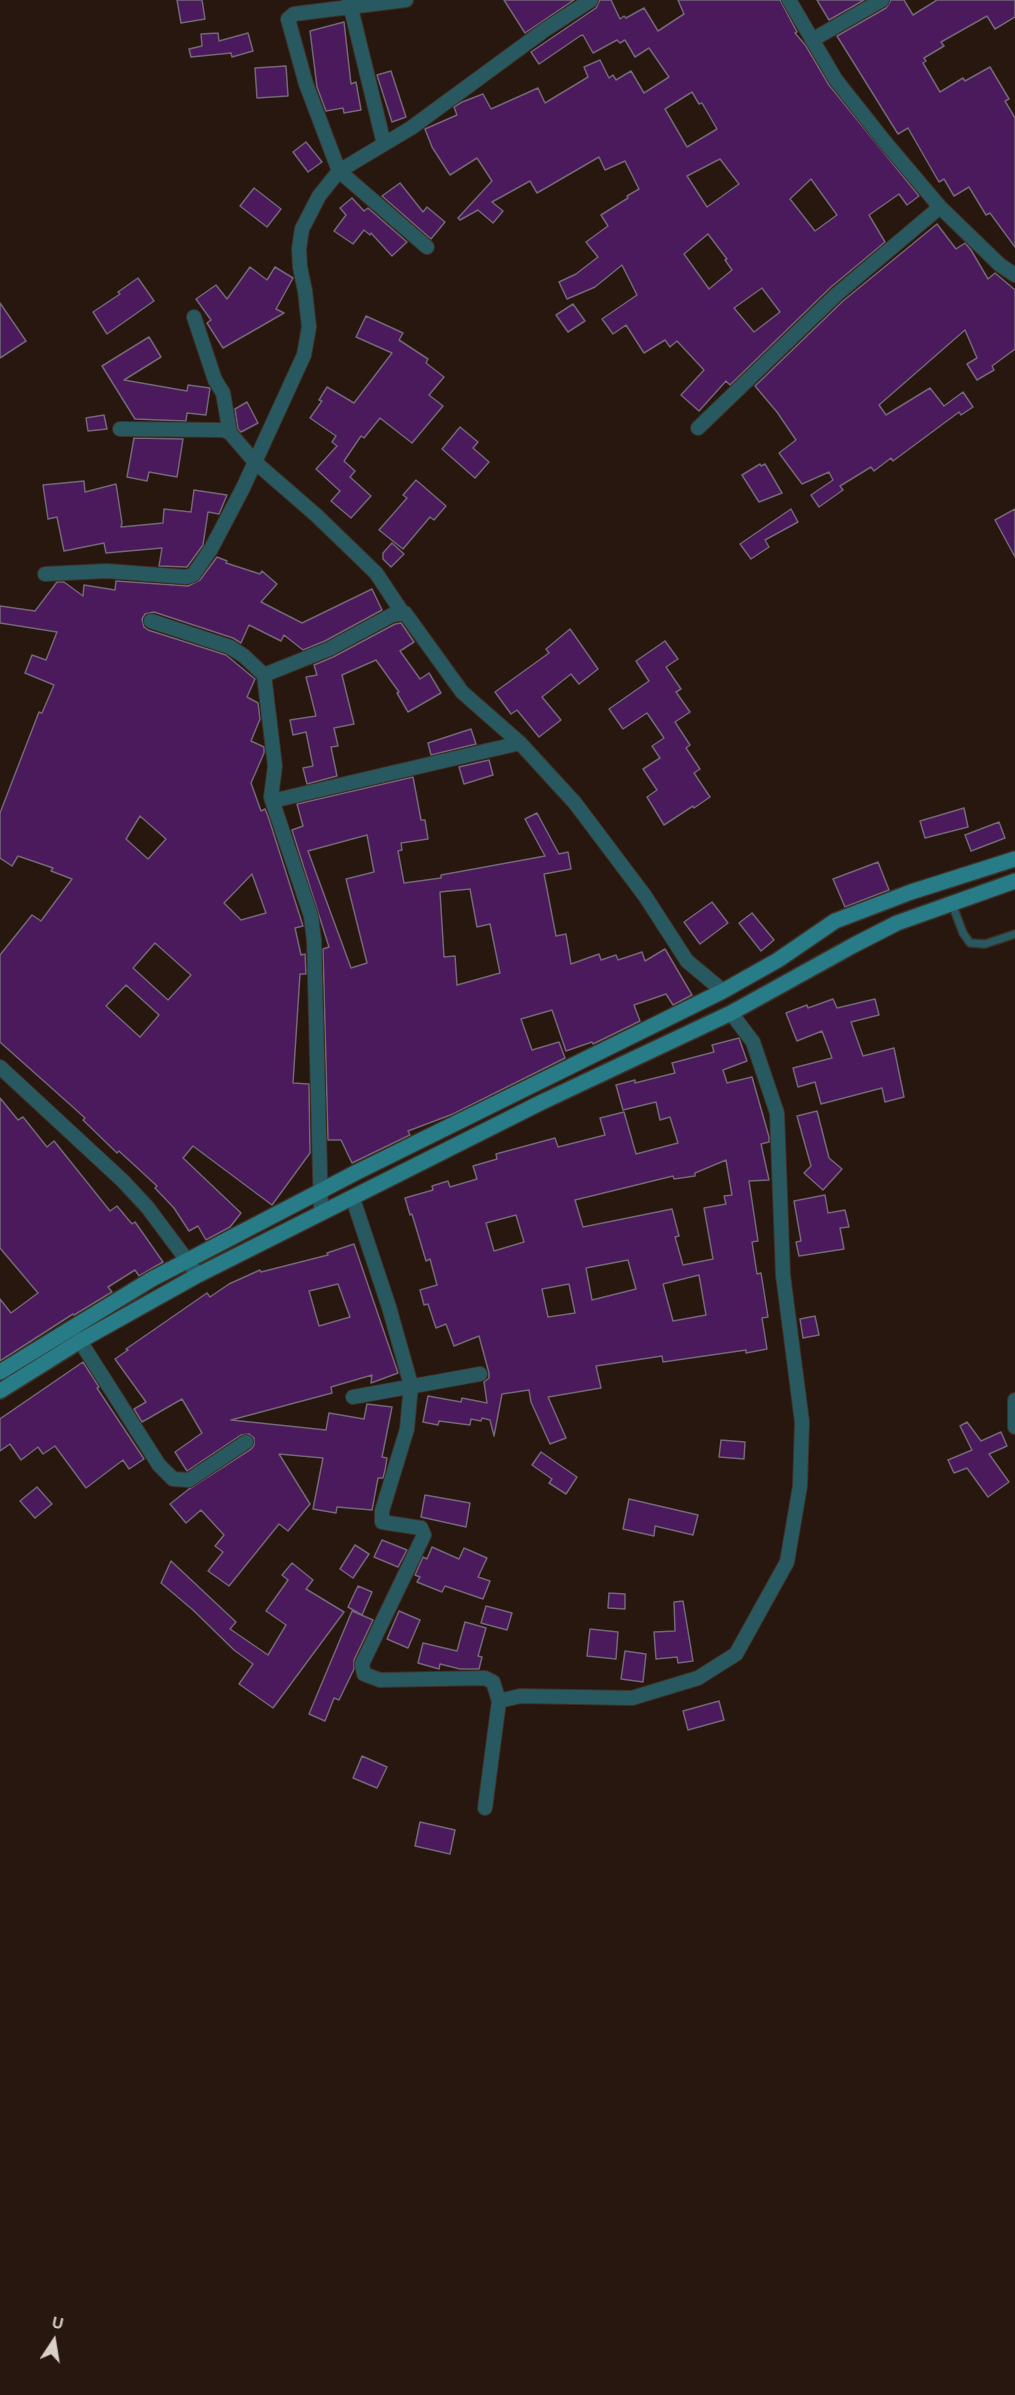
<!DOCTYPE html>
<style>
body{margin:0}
#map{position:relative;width:1015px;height:2395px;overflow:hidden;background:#27170e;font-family:Figtree,sans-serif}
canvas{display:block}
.north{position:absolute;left:24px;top:2311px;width:60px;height:60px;-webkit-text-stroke:4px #27170e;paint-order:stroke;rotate:12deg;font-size:16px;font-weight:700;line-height:24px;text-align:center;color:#dacfc9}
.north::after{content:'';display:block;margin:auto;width:21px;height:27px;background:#dacfc9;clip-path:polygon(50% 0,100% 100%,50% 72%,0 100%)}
</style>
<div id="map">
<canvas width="1015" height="2395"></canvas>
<div class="north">U</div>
</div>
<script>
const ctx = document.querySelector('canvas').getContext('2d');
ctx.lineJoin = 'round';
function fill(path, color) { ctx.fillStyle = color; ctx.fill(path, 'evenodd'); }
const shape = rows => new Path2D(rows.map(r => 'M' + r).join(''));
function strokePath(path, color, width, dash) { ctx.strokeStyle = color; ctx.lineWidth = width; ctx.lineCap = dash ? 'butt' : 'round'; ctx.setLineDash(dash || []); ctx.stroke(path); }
const building = shape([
 [177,0,202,0,205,19,181,23,177,0],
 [504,0,574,0,525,33,504,0],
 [600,0,611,0,620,19,624,16,626,18,644,8,658,31,684,14,678,0,780,0,797,32,795,33,806,46,829,85,919,196,907,205,899,194,869,215,885,242,831,287,730,385,726,381,699,411,681,395,704,370,677,341,670,347,665,340,644,353,626,325,613,334,602,319,637,295,622,265,595,287,567,299,559,282,576,274,598,257,586,242,608,226,601,215,628,198,627,196,639,189,625,161,605,170,599,157,537,193,530,181,492,202,503,211,493,223,478,210,460,220,458,218,492,181,477,158,450,175,432,147,425,129,457,115,454,107,462,102,483,94,491,109,538,88,545,103,588,77,584,67,600,60,609,78,613,75,616,80,631,71,644,93,669,77,649,48,635,57,625,40,620,43,617,40,593,53,583,35,580,36,539,64,531,52,596,8,600,0],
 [692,92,699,104,702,103,717,129,687,147,665,109,692,92],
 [720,159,739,184,707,207,687,176,720,159],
 [811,179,837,215,815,231,790,199,811,179],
 [708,234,727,259,725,260,732,270,709,289,684,254,708,234],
 [762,288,780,312,754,332,734,308,762,288],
 [817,0,864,0,829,20,817,0],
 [891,0,904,0,913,15,937,0,1015,0,1015,17,995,29,987,16,941,42,944,46,924,58,926,61,923,63,940,92,963,78,965,81,990,67,1009,99,1005,101,1015,118,1015,247,990,213,986,215,969,187,954,196,944,179,939,182,908,128,898,134,837,36,886,8,891,0],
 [344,22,351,84,356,82,361,110,344,113,343,108,326,111,317,87,310,31,344,22],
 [218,33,219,41,248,33,253,51,232,57,231,53,191,57,189,49,202,46,201,34,218,33],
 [286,66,288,96,257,98,255,68,286,66],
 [391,71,406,117,392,122,377,75,391,71],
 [306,142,322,162,308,172,293,152,306,142],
 [400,183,423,212,427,207,445,222,431,239,382,196,400,183],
 [254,188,281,209,267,227,240,206,254,188],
 [352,198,364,211,368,208,407,242,392,256,371,233,370,235,364,230,353,244,334,231,346,215,340,208,352,198],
 [937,224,956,249,965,243,971,250,988,279,995,273,1015,290,1015,349,992,366,994,370,977,380,967,364,977,358,965,330,879,405,886,415,930,388,944,406,963,392,973,407,961,415,959,412,893,461,891,458,874,471,871,467,840,486,843,490,819,507,811,495,833,480,829,472,802,484,779,453,796,440,777,412,755,386,843,301,937,224],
 [250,267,267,280,275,267,293,278,276,309,284,313,223,348,207,323,211,320,196,299,216,285,227,299,250,267],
 [138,278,154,301,107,334,93,312,120,294,118,292,138,278],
 [0,303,26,341,0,358,0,303],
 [573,304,585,321,568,332,556,315,573,304],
 [366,316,403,333,399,340,428,359,426,363,444,377,429,395,443,406,412,443,380,418,364,438,361,436,344,461,355,471,350,477,371,496,351,518,331,501,340,491,316,469,337,446,332,442,336,436,310,418,322,401,319,400,327,387,354,403,392,353,356,337,366,316],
 [149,337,161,357,124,380,187,391,188,385,210,388,206,415,187,413,186,421,135,419,102,366,149,337],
 [247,402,258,423,241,432,238,429,235,409,247,402],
 [104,415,107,429,88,431,86,418,104,415],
 [460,427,478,442,473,448,489,462,475,478,442,449,460,427],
 [134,438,183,439,177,477,149,472,147,481,127,477,134,438],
 [760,464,761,466,765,464,782,493,759,502,742,475,760,464],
 [416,480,446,506,434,520,430,517,403,549,379,530,407,498,403,495,416,480],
 [84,481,85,492,116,484,122,523,121,527,163,523,164,509,191,512,194,490,227,495,219,514,208,512,203,545,187,567,159,566,162,548,106,553,104,543,64,551,57,517,48,519,43,485,84,481],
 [791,509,798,522,765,540,769,547,751,559,740,544,791,509],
 [1015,509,1015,557,995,520,1015,509],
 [392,543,404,554,391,567,383,559,383,553,392,543],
 [217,557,227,561,226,563,260,574,262,571,277,584,261,602,302,623,372,589,382,610,325,641,303,650,284,635,281,641,249,625,241,643,233,638,154,612,145,614,142,619,144,627,148,630,226,655,255,679,247,697,258,703,260,719,251,741,264,747,264,753,251,783,261,811,265,809,268,816,303,926,295,928,301,955,305,954,306,974,300,974,293,1083,309,1084,310,1153,272,1205,193,1146,183,1158,241,1213,230,1227,206,1240,198,1226,189,1231,174,1208,155,1188,157,1186,119,1151,117,1153,83,1120,85,1118,74,1108,0,1042,0,955,32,915,41,921,72,879,51,871,53,868,18,856,12,866,0,858,0,813,39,712,42,713,54,685,25,673,32,655,46,660,57,632,0,623,0,606,35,611,57,582,64,582,83,596,84,585,115,590,116,581,188,586,200,580,217,557],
 [140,816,166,839,148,859,126,839,140,816],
 [252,874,266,913,241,920,224,903,252,874],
 [155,943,191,975,168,1000,133,968,155,943],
 [126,985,159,1015,140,1037,106,1006,126,985],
 [401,623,414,642,400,651,420,679,429,673,441,693,408,712,397,693,399,692,376,660,342,675,354,724,334,728,338,746,331,747,337,776,307,784,303,768,313,766,306,732,293,735,290,720,316,716,306,677,317,675,314,665,333,657,395,624,401,623],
 [570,629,598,669,579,684,571,674,542,697,561,720,539,737,517,710,511,714,495,692,549,653,546,649,570,629],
 [665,641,678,659,666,667,681,689,676,692,690,712,675,722,690,745,686,748,700,769,694,773,710,797,694,808,693,806,664,825,647,797,657,790,643,769,660,758,652,746,664,738,647,713,623,729,609,709,649,681,636,661,665,641],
 [471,729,476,744,431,755,428,743,471,729],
 [489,760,493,775,464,784,459,767,489,760],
 [413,777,421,820,425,820,428,839,401,843,402,850,398,851,404,883,441,878,441,875,545,856,525,819,537,813,559,854,568,852,571,869,544,874,556,936,566,934,571,964,599,954,601,960,616,955,618,960,642,952,645,961,665,949,692,995,673,1005,666,994,634,1005,640,1021,593,1044,592,1042,566,1051,552,1010,521,1019,532,1050,559,1042,565,1058,453,1114,408,1131,410,1135,352,1163,341,1140,328,1140,323,949,329,947,292,830,303,826,297,804,413,777],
 [367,835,374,872,346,879,367,963,351,968,308,851,367,835],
 [470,889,477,927,490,924,500,973,457,985,455,956,444,957,440,892,470,889],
 [964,808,968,827,925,838,920,821,964,808],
 [999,822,1005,838,971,851,965,835,999,822],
 [878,862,889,890,845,907,833,879,878,862],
 [712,902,728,923,700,944,684,922,712,902],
 [752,913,774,940,761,951,739,923,752,913],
 [833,999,837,1008,875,999,879,1015,851,1022,863,1056,894,1048,904,1097,885,1102,882,1088,821,1104,815,1082,798,1087,793,1068,832,1058,822,1031,797,1041,786,1013,807,1005,808,1008,833,999],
 [739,1038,747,1061,723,1070,727,1083,752,1077,769,1137,769,1142,761,1144,769,1180,749,1181,758,1241,752,1242,757,1274,761,1273,768,1317,762,1318,767,1349,746,1353,746,1350,663,1362,662,1356,596,1366,601,1388,548,1397,566,1438,550,1444,531,1402,529,1390,502,1394,494,1436,490,1420,482,1418,481,1421,471,1419,470,1425,439,1421,438,1425,423,1422,428,1396,461,1402,462,1398,487,1403,484,1382,489,1378,489,1373,479,1336,454,1346,446,1324,436,1328,428,1304,424,1305,420,1290,437,1285,430,1259,426,1261,412,1214,410,1215,405,1198,433,1190,432,1186,448,1181,450,1187,477,1179,473,1166,497,1159,496,1154,555,1138,558,1147,605,1135,600,1118,624,1112,636,1154,678,1143,670,1117,660,1120,656,1102,623,1110,616,1085,635,1080,635,1083,675,1073,672,1063,714,1052,712,1045,739,1038],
 [726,1160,732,1195,724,1196,726,1204,704,1208,713,1259,683,1265,675,1237,679,1236,672,1209,583,1227,575,1200,673,1176,674,1179,695,1176,695,1173,726,1160],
 [516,1215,524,1242,494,1251,486,1223,516,1215],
 [628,1260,636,1289,592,1300,586,1268,628,1260],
 [699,1275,706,1315,673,1321,663,1284,699,1275],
 [569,1284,575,1313,548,1317,542,1289,569,1284],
 [0,1098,18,1120,23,1117,47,1147,54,1141,110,1211,117,1206,132,1224,135,1222,163,1262,139,1276,135,1270,108,1287,112,1292,74,1315,73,1314,0,1361,0,1299,11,1313,38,1293,0,1248,0,1098],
 [817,1111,829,1158,842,1169,823,1190,804,1173,811,1166,797,1116,817,1111],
 [825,1195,828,1213,845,1210,849,1227,840,1228,844,1249,799,1256,796,1242,801,1241,794,1201,825,1195],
 [354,1244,398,1373,371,1383,372,1375,331,1387,332,1393,231,1420,326,1430,329,1413,364,1419,367,1404,392,1407,382,1457,387,1458,385,1470,383,1478,378,1478,372,1510,337,1507,336,1513,313,1509,323,1458,279,1454,310,1504,288,1531,279,1524,229,1586,208,1571,223,1552,215,1546,224,1535,201,1510,186,1523,170,1504,189,1489,251,1449,254,1445,254,1438,249,1434,241,1435,187,1471,175,1452,202,1433,182,1399,142,1422,134,1409,146,1402,115,1359,128,1350,126,1349,207,1293,210,1297,229,1284,260,1270,261,1272,328,1255,327,1253,354,1244],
 [338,1284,350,1317,319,1326,309,1291,338,1284],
 [815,1316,819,1335,803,1338,800,1319,815,1316],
 [83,1362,99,1387,97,1388,144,1459,129,1469,123,1460,86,1488,55,1446,43,1454,38,1447,21,1460,10,1444,0,1451,0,1419,83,1362],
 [967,1422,981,1441,1001,1432,1007,1446,989,1454,1009,1482,988,1497,967,1468,954,1473,948,1460,972,1450,960,1426,967,1422],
 [721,1440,745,1442,744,1459,719,1457,721,1440],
 [541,1452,577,1477,566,1494,549,1483,552,1479,532,1465,541,1452],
 [37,1487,52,1504,35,1518,20,1501,37,1487],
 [425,1495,470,1503,466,1527,421,1517,425,1495],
 [629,1499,698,1515,693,1535,655,1526,654,1536,623,1529,629,1499],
 [382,1540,407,1550,398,1567,374,1557,382,1540],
 [355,1545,369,1554,353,1578,340,1569,355,1545],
 [432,1547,459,1559,464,1548,487,1558,478,1577,490,1581,483,1599,445,1586,442,1592,417,1582,420,1577,415,1575,423,1557,427,1559,432,1547],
 [171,1561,236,1622,230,1629,268,1655,286,1625,266,1611,288,1580,282,1575,292,1563,313,1580,306,1589,344,1612,273,1708,239,1684,253,1664,234,1650,193,1610,161,1583,171,1561],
 [358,1586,372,1592,362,1615,348,1607,358,1586],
 [609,1593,625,1594,625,1609,608,1608,609,1593],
 [683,1601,693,1661,678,1663,677,1657,656,1659,654,1632,675,1631,674,1602,683,1601],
 [486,1606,512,1613,507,1630,481,1623,486,1606],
 [352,1611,373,1620,354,1660,354,1669,339,1700,334,1698,325,1721,309,1714,352,1611],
 [399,1611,420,1620,408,1648,387,1639,399,1611],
 [465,1622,486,1628,478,1656,482,1657,479,1669,460,1669,440,1664,439,1669,418,1663,423,1643,457,1651,465,1622],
 [590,1629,618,1632,616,1659,587,1656,590,1629],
 [625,1651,646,1654,643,1682,621,1679,625,1651],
 [719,1701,724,1720,688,1730,683,1711,719,1701],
 [362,1756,387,1767,377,1788,353,1778,362,1756],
 [420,1822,455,1830,450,1854,415,1846,420,1822]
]);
const service = shape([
 [952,904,963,933,970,943,985,944,1015,934]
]);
const minor = shape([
 [349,0,384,144],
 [789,0,836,80,885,142,940,207,1000,265,1015,275],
 [812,40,882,0],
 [427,247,339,171,411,128,546,29,591,0],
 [194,317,215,380,223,393,230,433],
 [698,428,837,294,940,207],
 [120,429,224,430,230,433,255,462,316,515,376,573,402,612],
 [45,574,107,571,186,577,193,575,211,549,243,488,304,355,309,327,305,291,300,267,299,249,302,229,319,196,339,171,306,84,288,19,294,14,406,0],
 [151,621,230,647,244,656,264,675,275,766,271,797,311,916,314,940,321,1212],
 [264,675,329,649,392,615,405,613,462,692,520,743,575,803,645,896,687,961,723,991],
 [272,801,520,743],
 [0,1067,123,1181,148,1208,198,1275],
 [353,1199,389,1307,411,1385,407,1429,382,1511,382,1522,421,1528,424,1535,362,1664,364,1674,380,1680,485,1678,493,1682,499,1701,485,1808],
 [80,1341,159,1465,173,1479,189,1480,246,1442],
 [353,1397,480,1374],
 [1015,1400,1015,1427],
 [499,1701,520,1696,632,1698,698,1678,736,1654,787,1562,800,1486,802,1422,783,1275,777,1113,753,1042,731,1013]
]);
const secondary = shape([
 [0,1372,152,1279,357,1172,723,991,778,960,835,921,911,892,1015,859],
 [0,1391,80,1341,198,1275,542,1102,731,1013,854,945,897,923,1015,881]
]);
fill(building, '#4a1a5c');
strokePath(building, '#736778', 1.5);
strokePath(service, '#403128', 10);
strokePath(minor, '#403128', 16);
strokePath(secondary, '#403128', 18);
strokePath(service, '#295960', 7);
strokePath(minor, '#295960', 14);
strokePath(secondary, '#277c88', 15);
</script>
